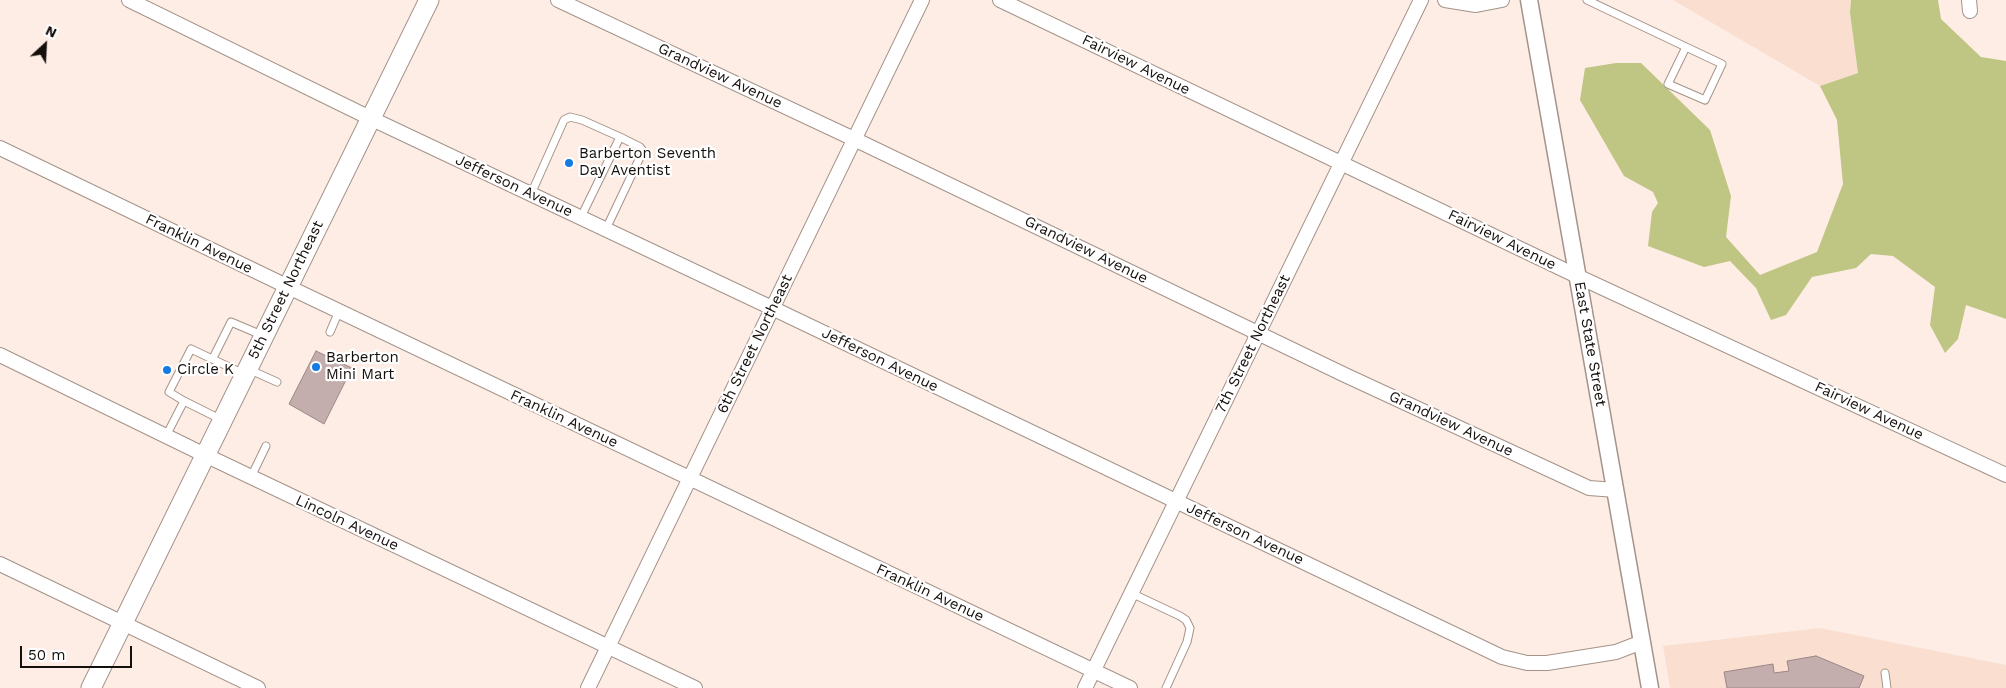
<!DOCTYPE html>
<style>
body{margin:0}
#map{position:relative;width:2006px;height:688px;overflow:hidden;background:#fdede5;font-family:"Work Sans",sans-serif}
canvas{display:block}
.north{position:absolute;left:20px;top:20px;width:50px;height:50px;-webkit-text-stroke:4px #fff;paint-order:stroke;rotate:25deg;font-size:14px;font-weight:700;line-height:20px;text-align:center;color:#16100d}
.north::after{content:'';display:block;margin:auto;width:18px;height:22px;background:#16100d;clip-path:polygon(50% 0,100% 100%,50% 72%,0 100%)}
.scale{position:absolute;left:20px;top:646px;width:112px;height:22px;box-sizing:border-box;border:2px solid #16100d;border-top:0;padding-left:6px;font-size:15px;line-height:18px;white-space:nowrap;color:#16100d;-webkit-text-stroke:4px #fff;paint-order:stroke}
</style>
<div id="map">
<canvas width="2006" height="688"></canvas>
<div class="north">N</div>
<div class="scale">50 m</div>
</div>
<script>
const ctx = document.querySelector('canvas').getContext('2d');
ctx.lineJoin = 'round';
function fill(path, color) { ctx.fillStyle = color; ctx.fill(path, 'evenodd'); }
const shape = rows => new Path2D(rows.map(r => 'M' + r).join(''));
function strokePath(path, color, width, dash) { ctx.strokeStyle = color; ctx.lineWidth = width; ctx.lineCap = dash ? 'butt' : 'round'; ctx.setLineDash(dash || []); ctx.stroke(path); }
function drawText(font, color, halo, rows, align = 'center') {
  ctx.font = font + ' "Work Sans",sans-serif'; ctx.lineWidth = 4.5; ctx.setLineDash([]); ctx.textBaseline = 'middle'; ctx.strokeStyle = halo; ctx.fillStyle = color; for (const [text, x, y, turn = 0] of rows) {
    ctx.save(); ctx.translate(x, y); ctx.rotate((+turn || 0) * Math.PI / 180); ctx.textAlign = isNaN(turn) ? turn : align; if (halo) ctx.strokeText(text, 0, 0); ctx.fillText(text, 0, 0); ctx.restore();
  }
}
const built = shape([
 [1673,0,1851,0,1850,13,1858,73,1820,86],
 [1820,628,2006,665,2006,688,1670,688,1663,646]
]);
const forest = shape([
 [1851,0,1938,0,1941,19,1981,57,2006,61,2006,319,1966,305,1958,339,1945,353,1930,325,1935,287,1893,256,1871,254,1856,268,1812,277,1786,315,1771,320,1756,288,1730,261,1704,267,1648,246,1652,212,1658,203,1653,192,1624,176,1580,100,1585,68,1616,63,1641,63,1710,130,1731,196,1726,237,1760,275,1817,252,1843,184,1837,120,1820,86,1858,73,1850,13]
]);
const building = shape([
 [316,351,352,368,324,424,289,404,316,351],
 [1816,656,1864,676,1859,688,1727,688,1724,672,1773,664,1774,673,1789,671,1787,661,1816,656]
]);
const service = shape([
 [1587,0,1686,47,1722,64,1705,100,1668,84,1686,47],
 [531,194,564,120,570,117,582,120,620,137,581,217],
 [606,229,643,151,640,147,620,137],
 [330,332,339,311],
 [213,358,231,322,264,336],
 [248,369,277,382],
 [184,401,169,392,191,349,244,374],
 [166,436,184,401,222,420],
 [251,477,266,446],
 [1131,593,1180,616,1186,620,1190,628,1187,642,1166,688],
 [1885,673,1887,688]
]);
const minor = shape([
 [129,0,370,118,772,308,1502,657,1527,663,1547,663,1616,652,1642,642],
 [558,0,854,139,1345,375,1589,488,1616,490],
 [1000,0,1577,276,2006,475],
 [1445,0,1476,5,1502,0],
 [1969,0,1970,11],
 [0,148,301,293,1130,688],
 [0,355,205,455,695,688],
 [0,564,258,688],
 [588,688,922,0],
 [1085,688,1421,0]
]);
const tertiary = shape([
 [1529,0,1650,688]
]);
const secondary = shape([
 [91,688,429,0]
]);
const markers = [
 [569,163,5,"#147be3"],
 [316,367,5,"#147be3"],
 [167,370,5,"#147be3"]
];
const streetNames = [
 ["Fairview Avenue",1136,65,26],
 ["Grandview Avenue",720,76,25],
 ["Jefferson Avenue",514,186,25],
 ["Fairview Avenue",1502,240,26],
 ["Franklin Avenue",199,244,26],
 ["Grandview Avenue",1086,250,26],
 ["5th Street Northeast",286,290,-64],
 ["6th Street Northeast",755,344,-64],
 ["7th Street Northeast",1253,344,-64],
 ["East State Street",1590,344,80],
 ["Jefferson Avenue",880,360,26],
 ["Fairview Avenue",1869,411,25],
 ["Franklin Avenue",564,419,25],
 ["Grandview Avenue",1451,424,25],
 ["Lincoln Avenue",347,523,25],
 ["Jefferson Avenue",1245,534,25],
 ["Franklin Avenue",930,593,25]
];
const poiNames = [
 ["Barberton Seventh",579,154],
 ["Day Aventist",579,171],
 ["Barberton",326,358],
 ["Mini Mart",326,375],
 ["Circle K",177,370]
];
fill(built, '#fadfd1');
fill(forest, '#bfc582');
fill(building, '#c3aead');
strokePath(building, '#9c8787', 1);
strokePath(service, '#a49389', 9);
strokePath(minor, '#a49389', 16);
strokePath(tertiary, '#a49389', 19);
strokePath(secondary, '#a49389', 21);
strokePath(service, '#fff', 7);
strokePath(minor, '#fff', 14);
strokePath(tertiary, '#fff', 16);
strokePath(secondary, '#fff', 19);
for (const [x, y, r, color] of markers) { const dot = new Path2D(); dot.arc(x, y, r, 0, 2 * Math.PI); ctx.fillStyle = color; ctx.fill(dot); strokePath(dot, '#fff', 2); }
drawText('15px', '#16100d', '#fff', streetNames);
drawText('15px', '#16100d', '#fff', poiNames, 'left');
</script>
